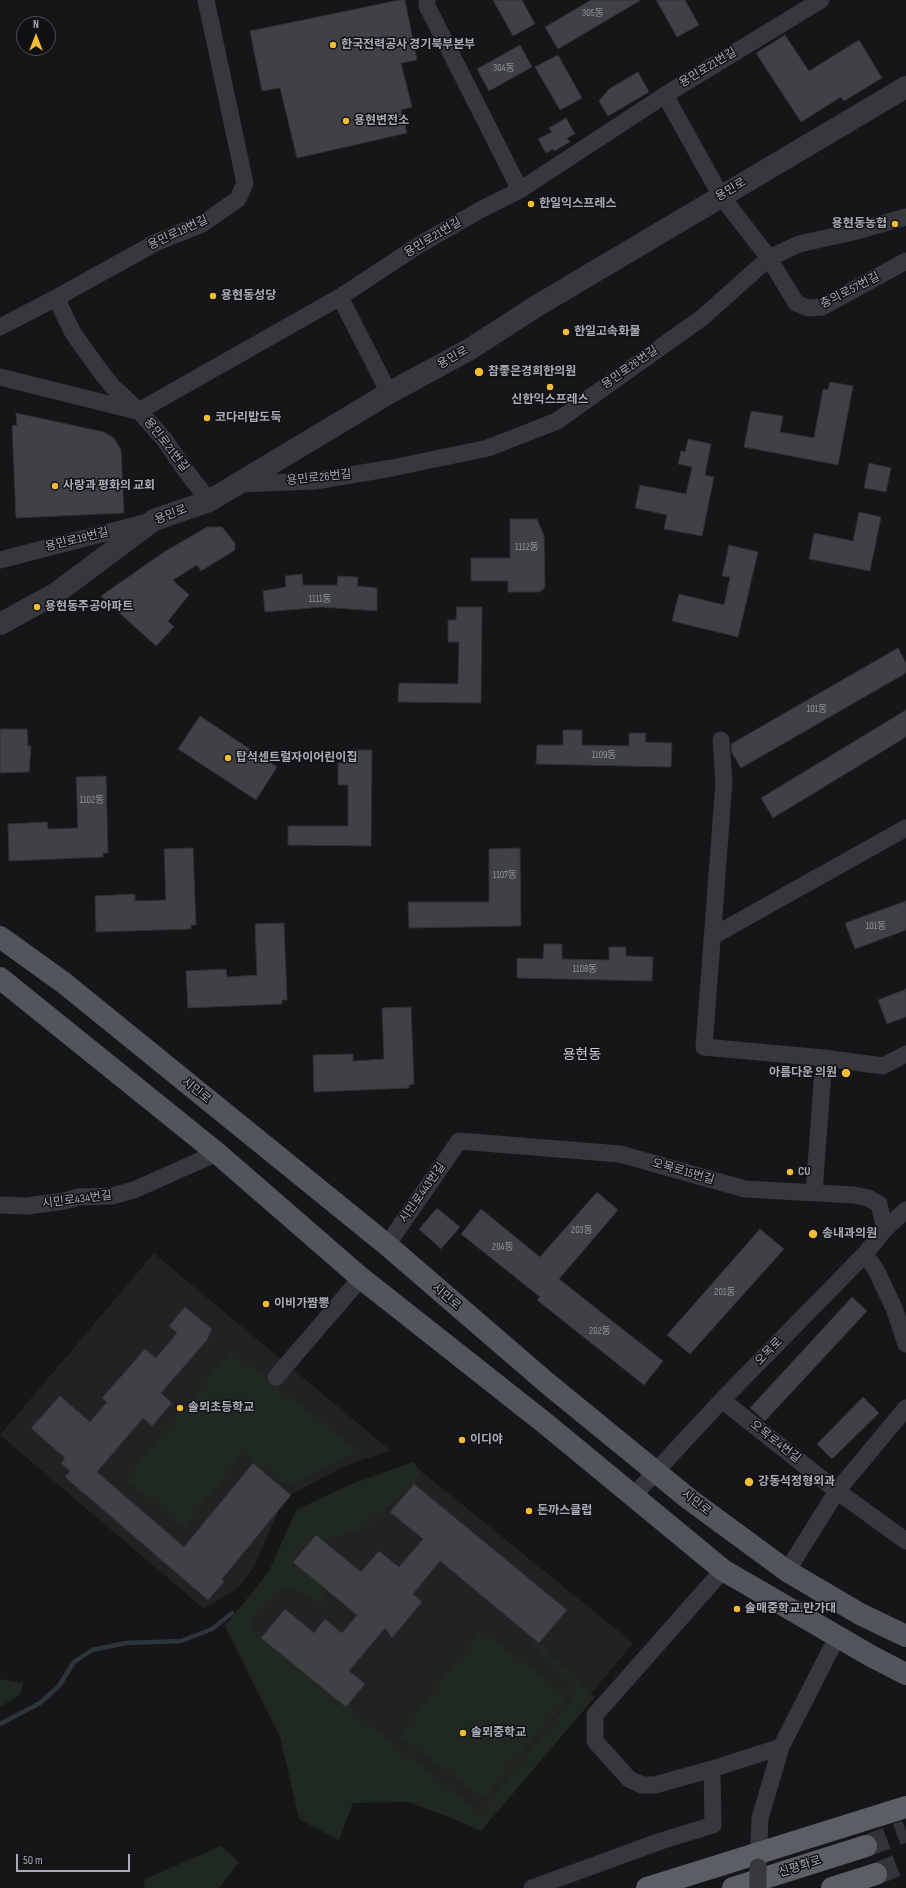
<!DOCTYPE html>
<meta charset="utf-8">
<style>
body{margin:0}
#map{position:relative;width:906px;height:1888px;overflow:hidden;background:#161618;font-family:"Sofia Sans Condensed",sans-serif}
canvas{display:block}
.north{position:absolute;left:16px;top:16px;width:40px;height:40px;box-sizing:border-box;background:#111113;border:1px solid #4d4f55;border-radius:50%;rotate:0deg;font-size:11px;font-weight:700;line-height:16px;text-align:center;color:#a8acb8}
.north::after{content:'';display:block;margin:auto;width:14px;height:18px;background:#f3bd33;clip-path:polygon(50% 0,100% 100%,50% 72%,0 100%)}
.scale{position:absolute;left:16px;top:1854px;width:114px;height:18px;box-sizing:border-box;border:2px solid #a8acb8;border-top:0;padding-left:5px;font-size:12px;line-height:14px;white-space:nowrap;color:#a8acb8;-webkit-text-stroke:3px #111113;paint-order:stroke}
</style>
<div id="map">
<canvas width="906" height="1888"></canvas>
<div class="north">N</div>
<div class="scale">50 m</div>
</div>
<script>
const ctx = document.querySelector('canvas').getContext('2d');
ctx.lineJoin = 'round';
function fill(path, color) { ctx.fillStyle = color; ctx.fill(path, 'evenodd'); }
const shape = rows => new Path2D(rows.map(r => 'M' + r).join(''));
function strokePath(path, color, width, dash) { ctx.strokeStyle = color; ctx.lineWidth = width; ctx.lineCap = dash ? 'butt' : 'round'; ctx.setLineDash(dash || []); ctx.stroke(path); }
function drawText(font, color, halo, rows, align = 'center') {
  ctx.font = font + ' "Sofia Sans Condensed","Noto Sans KR",sans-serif'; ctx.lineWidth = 3; ctx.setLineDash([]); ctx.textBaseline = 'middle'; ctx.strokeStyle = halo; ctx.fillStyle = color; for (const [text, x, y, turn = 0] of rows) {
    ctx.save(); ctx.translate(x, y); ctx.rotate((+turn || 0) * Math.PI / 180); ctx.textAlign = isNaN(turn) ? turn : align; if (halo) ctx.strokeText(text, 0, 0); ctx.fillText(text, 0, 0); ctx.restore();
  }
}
const built = shape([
 [155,1252,157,1256,391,1451,349,1464,284,1498,254,1567,238,1588,204,1609,0,1435],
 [421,1471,633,1643,483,1824,232,1627,277,1576,305,1510,367,1485]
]);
const green = shape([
 [231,1350,359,1451,289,1487,243,1453,184,1528,126,1479],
 [413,1462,421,1471,414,1484,359,1532,320,1540,316,1535,294,1558,293,1562,309,1573,327,1596,327,1608,285,1585,249,1621,261,1638,480,1813,577,1694,554,1668,527,1640,539,1643,595,1697,481,1831,454,1819,408,1802,353,1803,339,1840,299,1819,280,1737,225,1626,269,1571,296,1510,349,1485],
 [481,1630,568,1697,483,1798,399,1736],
 [0,1679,23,1683,20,1695,0,1707],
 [221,1846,239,1862,219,1888,144,1888,145,1879]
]);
const stream = shape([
 [0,1724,40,1703,59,1686,74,1662,92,1650,126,1643,181,1641,212,1629,232,1613]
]);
const building = shape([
 [399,0,405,0,417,60,401,63,412,107,401,110,407,133,297,158,280,88,262,91,250,31,399,0],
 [493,0,522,0,535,24,513,36,493,0],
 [591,0,641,0,558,49,545,27,591,0],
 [656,0,685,0,699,25,677,37,656,0],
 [785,35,809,71,859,40,882,78,844,101,841,97,801,122,756,53,785,35],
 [520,45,532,67,489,91,477,69,520,45],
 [558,55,582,98,560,110,535,67,558,55],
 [638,72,649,92,608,116,599,101,609,89,638,72],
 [566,118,575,134,567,138,570,142,554,151,553,149,546,153,538,139,552,132,549,128,566,118],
 [830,382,853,386,838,465,744,447,751,411,783,416,780,432,814,438,823,389,828,390,830,382],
 [16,413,104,432,114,438,121,450,124,513,16,518,12,426,17,425,16,413],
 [688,439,711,444,705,475,714,477,702,536,664,529,667,515,635,508,640,485,686,494,692,467,678,464,681,451,685,452,688,439],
 [869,463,891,468,886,492,864,488,869,463],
 [859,512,881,517,870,571,809,559,814,533,853,541,859,512],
 [510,519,537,519,544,536,545,588,539,592,508,592,508,581,471,581,471,558,510,558,510,519],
 [207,527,222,527,235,543,235,550,201,571,197,565,173,580,189,595,168,621,174,627,156,646,101,596,164,552,207,527],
 [729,545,758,552,738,637,672,621,679,594,724,605,730,577,722,576,729,545],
 [302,574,303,585,337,585,338,576,358,577,357,586,377,588,377,611,322,607,265,612,263,591,286,587,285,576,302,574],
 [457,607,482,607,481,703,398,702,399,683,458,684,459,642,448,642,448,620,456,620,457,607],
 [898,648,906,663,906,673,741,768,732,753,731,744,898,648],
 [906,710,906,737,773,818,761,798,906,710],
 [200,716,277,767,256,800,178,749,200,716],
 [0,729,27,729,28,746,31,746,29,772,0,773,0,729],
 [563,730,582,730,582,745,629,746,629,733,646,733,645,742,672,743,671,767,536,764,537,745,563,745,563,730],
 [346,750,372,750,371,846,288,845,288,826,348,826,348,785,338,785,338,763,346,763,346,750],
 [106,776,108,853,103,853,103,857,9,861,8,824,47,822,48,829,78,828,76,777,106,776],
 [193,848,196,925,191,925,191,929,96,932,95,896,135,894,135,901,166,900,164,849,193,848],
 [520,848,521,926,409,928,408,902,489,902,489,849,520,848],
 [906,901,906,930,855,949,845,923,906,901],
 [284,923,287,1000,282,1000,282,1004,188,1008,186,971,226,969,227,977,257,975,255,924,284,923],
 [544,944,562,944,562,959,609,960,609,947,626,947,626,956,653,957,652,981,517,978,517,958,543,959,544,944],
 [906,989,906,1017,887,1024,878,1000,906,989],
 [411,1007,414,1084,409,1085,409,1088,314,1092,313,1055,353,1054,353,1061,384,1059,382,1008,411,1007],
 [597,1192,618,1210,559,1279,663,1361,644,1385,537,1300,540,1297,461,1234,481,1209,540,1257,597,1192],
 [437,1208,460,1227,441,1249,419,1229,437,1208],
 [760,1229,784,1249,690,1354,667,1335,760,1229],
 [852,1297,867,1311,765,1421,750,1408,852,1297],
 [185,1307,212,1329,207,1340,161,1393,172,1403,152,1426,143,1418,97,1472,184,1547,253,1463,291,1495,222,1579,224,1582,208,1600,65,1477,70,1471,61,1463,65,1458,31,1428,60,1396,90,1422,107,1402,102,1398,145,1349,156,1358,177,1333,169,1326,185,1307],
 [863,1397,879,1413,832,1459,817,1444,863,1397],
 [414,1484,567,1610,539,1643,440,1561,413,1594,422,1602,392,1638,385,1628,349,1671,365,1684,346,1707,261,1638,285,1609,314,1633,325,1619,342,1633,357,1615,293,1562,316,1535,361,1572,379,1551,399,1567,423,1539,390,1512,414,1484]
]);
const trunkTunnel = shape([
 [866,1846,906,1831],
 [876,1874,906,1862]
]);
const minor = shape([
 [427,0,427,6,520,190],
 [665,95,721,196,769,258,796,303,808,308,822,307,906,261],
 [340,297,389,393],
 [56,298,73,333,98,368,112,386,139,411,164,439,183,467,209,501],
 [0,327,56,298,157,242,202,224,238,199,245,183,206,0],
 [0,377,137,411],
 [139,411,340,297,419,245,480,210,520,190,665,95,821,0],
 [239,484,315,481,392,468,488,448,557,421,703,317,769,258,799,244,853,232,906,217],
 [0,560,148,522],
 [721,740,724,782,704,1047,824,1058,814,1192],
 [713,936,906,828],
 [824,1058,883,1066,906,1054],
 [0,1205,27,1206,64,1201,79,1197,112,1196,134,1190,217,1153],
 [387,1245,459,1141,620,1154,745,1189,854,1195,868,1198,879,1204,885,1229],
 [865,1254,876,1270,894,1308,906,1344],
 [276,1377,361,1278],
 [722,1400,837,1491,906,1541],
 [633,1496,722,1400,865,1254,885,1229,906,1210],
 [723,1570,595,1715,595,1741,629,1779,642,1785,655,1785,712,1769,781,1747],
 [787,1571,837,1491,906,1408],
 [758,1864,760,1818,781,1747,837,1637],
 [532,1888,661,1841,713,1825,712,1769]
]);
const tertiary = shape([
 [0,624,55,594,154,520,209,501,389,393,470,349,535,307,906,87]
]);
const primary = shape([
 [0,937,64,983,387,1245,547,1383,689,1499,787,1571,860,1614,906,1636],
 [0,978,217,1153,361,1278,546,1424,723,1570,871,1656,906,1674]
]);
const trunk = shape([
 [647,1888,906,1807],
 [733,1888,866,1846],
 [832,1888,876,1874]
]);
const minorBridge = shape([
 [758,1888,758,1867]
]);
const markers = [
 [333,45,4,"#f3bd33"],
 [346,121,4,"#f3bd33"],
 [531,204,4,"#f3bd33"],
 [895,224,4,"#f3bd33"],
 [213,296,4,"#f3bd33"],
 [566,332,4,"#f3bd33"],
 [479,372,5,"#f3bd33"],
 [550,387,4,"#f3bd33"],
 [207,418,4,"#f3bd33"],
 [55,486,4,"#f3bd33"],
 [37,607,4,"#f3bd33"],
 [228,758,4,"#f3bd33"],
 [846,1073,5,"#f3bd33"],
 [790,1172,4,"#f3bd33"],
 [813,1234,5,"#f3bd33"],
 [266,1304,4,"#f3bd33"],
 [180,1408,4,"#f3bd33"],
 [462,1440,4,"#f3bd33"],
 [749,1482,5,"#f3bd33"],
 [529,1511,4,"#f3bd33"],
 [737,1609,4,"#f3bd33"],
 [463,1733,4,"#f3bd33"]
];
const numberNames = [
 ["305동",593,13],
 ["304동",504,68],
 ["1112동",527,547],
 ["1111동",320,599],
 ["101동",817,709],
 ["1109동",604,755],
 ["1102동",92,800],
 ["1107동",505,875],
 ["101동",876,926],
 ["1108동",585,969],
 ["203동",582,1230],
 ["204동",503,1247],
 ["201동",725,1292],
 ["202동",600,1331]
];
const poiNames = [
 ["한국전력공사 경기북부본부",341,45],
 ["용현변전소",354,121],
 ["한일익스프레스",539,204],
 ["용현동농협",887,224,"right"],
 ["용현동성당",221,296],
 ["한일고속화물",574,332],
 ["참좋은경희한의원",488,372],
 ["신한익스프레스",550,400,"center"],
 ["코다리밥도둑",215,418],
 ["사랑과 평화의 교회",63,486],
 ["용현동주공아파트",45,607],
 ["탑석센트럴자이어린이집",236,758],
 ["아름다운 의원",837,1073,"right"],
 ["CU",798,1172],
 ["송내과의원",822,1234],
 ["이비가짬뽕",274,1304],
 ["솔뫼초등학교",188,1408],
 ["이디야",470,1440],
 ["강동석정형외과",758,1482],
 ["돈까스클럽",537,1511],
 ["솔매중학교.만가대",745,1609],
 ["솔뫼중학교",471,1733]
];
const streetNames = [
 ["용민로21번길",708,68,-31],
 ["용민로",731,190,-31],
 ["용민로19번길",178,233,-25],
 ["용민로21번길",433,238,-31],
 ["충의로57번길",850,291,-27],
 ["용민로",453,358,-29],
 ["용민로26번길",630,368,-35],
 ["용민로21번길",166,445,52],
 ["용민로26번길",319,478,-6],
 ["용민로",171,515,-21],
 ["용민로19번길",77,540,-14],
 ["시민로",196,1091,39],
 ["오목로15번길",683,1172,16],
 ["시민로443번길",423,1193,-55],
 ["시민로434번길",77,1200,-7],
 ["시민로",446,1297,41],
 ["오목로",769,1352,-46],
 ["오목로4번길",775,1442,38],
 ["시민로",696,1503,38],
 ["신평화로",800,1867,-18]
];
const quarterNames = [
 ["용현동",582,1055]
];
fill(built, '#222225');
fill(green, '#202822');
strokePath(stream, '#2c343c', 4.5);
fill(building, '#404145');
strokePath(building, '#303034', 1);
strokePath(trunkTunnel, '#333438', 22, [22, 11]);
strokePath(minor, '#37383d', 17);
strokePath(tertiary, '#37383d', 22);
strokePath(primary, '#53555c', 22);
strokePath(trunk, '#5b5e65', 22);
strokePath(minorBridge, '#37383d', 17);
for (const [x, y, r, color] of markers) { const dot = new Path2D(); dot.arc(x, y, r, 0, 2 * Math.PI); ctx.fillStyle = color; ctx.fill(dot); strokePath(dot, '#111113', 1.5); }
drawText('10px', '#8e919b', null, numberNames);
drawText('bold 12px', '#a8acb8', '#111113', poiNames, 'left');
drawText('12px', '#a8acb8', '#111113', streetNames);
drawText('14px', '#c9ccd4', '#111113', quarterNames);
</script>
